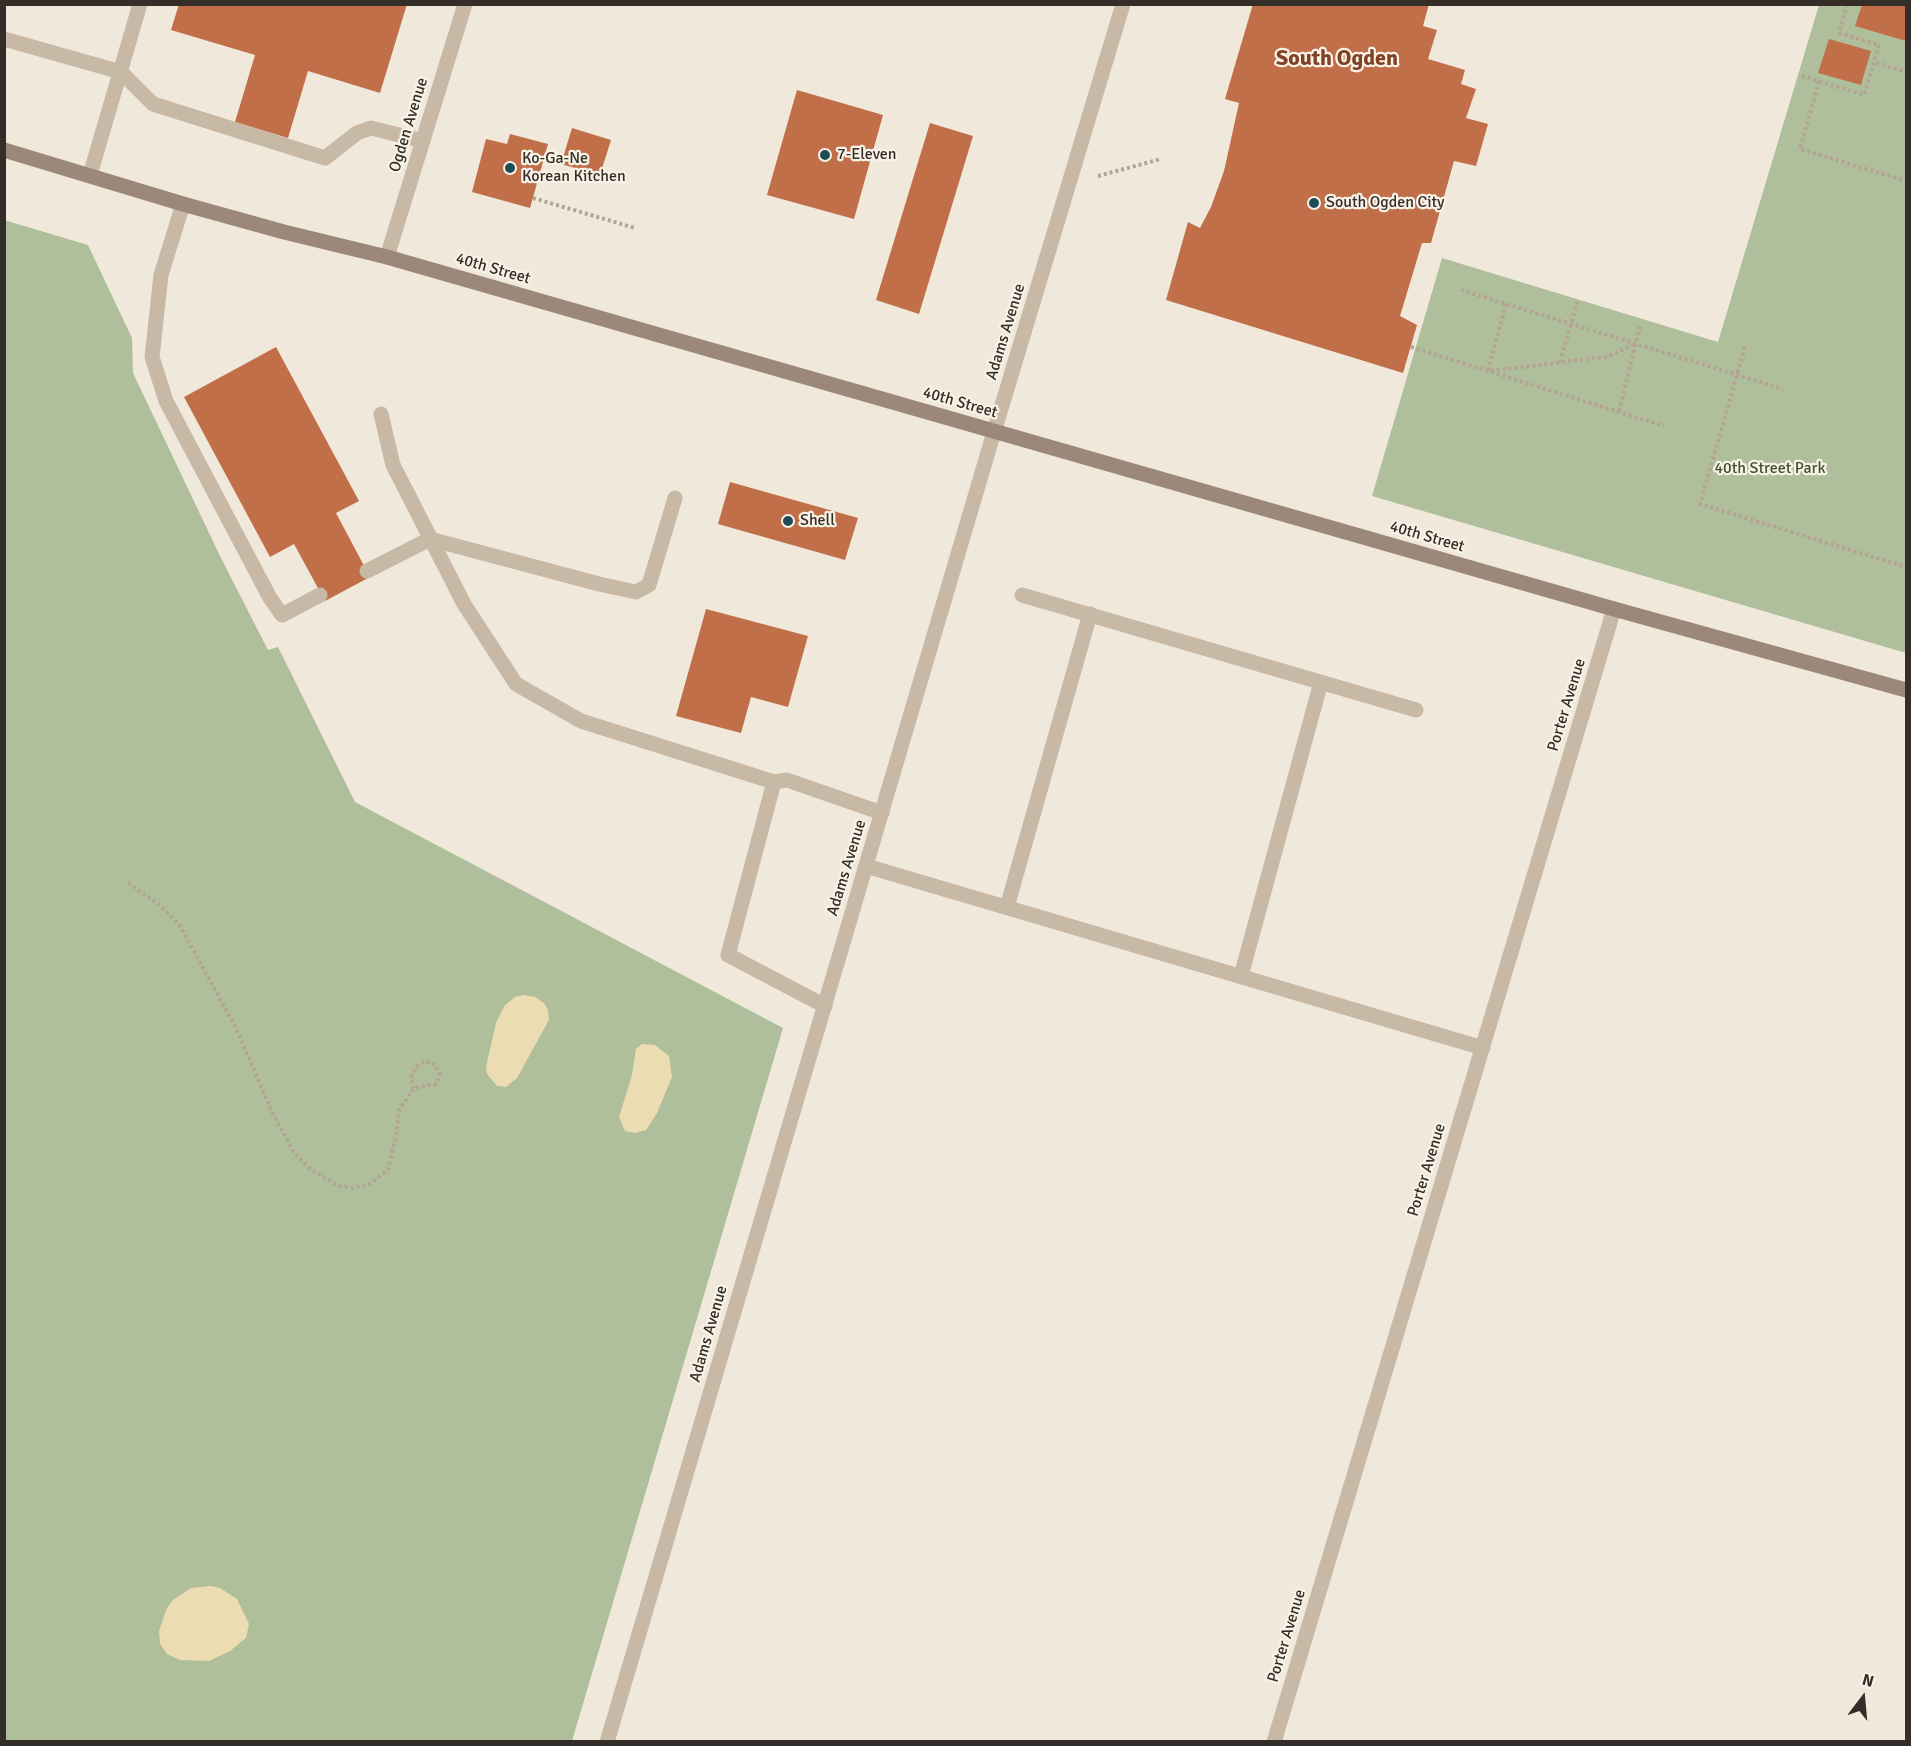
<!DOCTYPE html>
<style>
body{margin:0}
#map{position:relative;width:1911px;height:1746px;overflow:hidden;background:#f0e8db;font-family:Signika,sans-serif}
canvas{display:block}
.frame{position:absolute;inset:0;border:6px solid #352d27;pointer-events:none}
.north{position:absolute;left:1833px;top:1668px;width:60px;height:60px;-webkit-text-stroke:4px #f8f2e7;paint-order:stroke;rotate:16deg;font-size:16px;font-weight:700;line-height:24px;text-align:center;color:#352d27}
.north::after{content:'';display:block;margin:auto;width:21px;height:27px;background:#352d27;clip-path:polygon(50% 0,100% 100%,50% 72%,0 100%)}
</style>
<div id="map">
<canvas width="1911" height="1746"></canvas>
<div class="frame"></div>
<div class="north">N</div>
</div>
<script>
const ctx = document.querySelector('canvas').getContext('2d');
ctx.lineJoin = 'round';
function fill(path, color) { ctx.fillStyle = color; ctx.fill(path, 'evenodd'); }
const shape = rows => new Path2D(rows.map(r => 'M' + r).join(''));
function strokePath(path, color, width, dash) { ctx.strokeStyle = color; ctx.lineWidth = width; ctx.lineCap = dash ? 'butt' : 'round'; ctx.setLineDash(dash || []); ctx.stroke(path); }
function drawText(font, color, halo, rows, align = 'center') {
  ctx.font = font + ' Signika,sans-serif'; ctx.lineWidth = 4.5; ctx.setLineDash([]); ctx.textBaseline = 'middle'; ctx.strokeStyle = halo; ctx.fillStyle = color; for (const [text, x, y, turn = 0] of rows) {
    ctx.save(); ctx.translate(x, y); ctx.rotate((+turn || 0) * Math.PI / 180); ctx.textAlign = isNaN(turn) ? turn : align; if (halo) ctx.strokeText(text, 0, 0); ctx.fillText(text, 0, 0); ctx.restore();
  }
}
const green = shape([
 [1819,5,1906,5,1906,653,1372,496,1442,258,1718,342],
 [4,220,88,245,132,338,133,373,220,556,268,650,278,647,355,802,783,1028,572,1741,5,1741]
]);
const sand = shape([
 [524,995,535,997,544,1003,548,1010,549,1020,517,1078,506,1087,497,1086,487,1074,486,1067,496,1023,505,1005,515,997],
 [642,1044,655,1045,669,1056,672,1077,657,1113,646,1130,635,1133,625,1131,619,1117,632,1075,636,1049],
 [211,1586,220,1588,237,1599,249,1624,246,1638,230,1651,209,1661,180,1660,167,1654,160,1644,159,1631,167,1608,173,1600,191,1588]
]);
const building = shape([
 [179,4,407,4,380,93,308,71,288,138,235,122,255,55,171,30],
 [1253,4,1429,4,1423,26,1437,30,1428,59,1465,70,1461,84,1476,89,1466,118,1488,124,1476,166,1454,161,1431,243,1422,243,1400,316,1417,325,1403,373,1166,300,1188,222,1200,228,1211,207,1224,171,1239,103,1225,99],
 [1862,5,1906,5,1906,41,1855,26],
 [1829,39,1871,51,1861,85,1818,73],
 [797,90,883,115,854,219,767,195],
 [930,123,973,136,919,314,876,300],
 [572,128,611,140,600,175,561,164],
 [510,134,548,144,530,208,472,192,486,139,507,144],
 [276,347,359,501,336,513,370,577,325,601,294,544,270,557,184,397],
 [730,482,858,518,845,560,718,524],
 [706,609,808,636,788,707,751,697,741,733,676,716]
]);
const path = shape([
 [1847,4,1839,33,1879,45,1874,62],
 [1802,76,1864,95,1874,62,1906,72],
 [1819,81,1800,149,1906,181],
 [1098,176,1161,159],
 [533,198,635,228],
 [1461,290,1783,389],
 [1506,304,1488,371,1606,357,1635,344],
 [1411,347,1664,426],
 [1745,347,1700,504,1906,567],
 [1560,362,1578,299],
 [1619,411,1640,326],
 [128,883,161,906,180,926,236,1028,272,1112,293,1151,310,1169,339,1186,353,1188,370,1184,388,1169,396,1137,399,1110,414,1088,436,1084,440,1075,435,1064,425,1061,416,1067,411,1077,414,1088]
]);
const service = shape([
 [4,39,121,72,153,104,325,158,357,133,371,128,423,141],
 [90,175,140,4],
 [183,204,161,275,152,357,166,401,270,598,282,615,320,595],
 [381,414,393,465,464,604,516,684,581,721,774,782],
 [367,571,430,539,599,584,636,592,649,585,675,498],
 [825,1006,728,955,774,782,787,780,882,813]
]);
const minor = shape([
 [387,257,465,4],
 [994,432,1123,4],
 [1022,595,1416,710],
 [866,866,1483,1048],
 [1007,907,1090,614],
 [1241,976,1321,682],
 [1274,1742,1614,609]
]);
const tertiary = shape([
 [607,1742,994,432]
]);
const secondary = shape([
 [4,150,183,204,284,232,387,257,1614,609,1906,690]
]);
const markers = [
 [825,155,6,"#1f4c54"],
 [510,168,6,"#1f4c54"],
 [1314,203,6,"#1f4c54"],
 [788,521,6,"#1f4c54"]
];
const streetNames = [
 ["Ogden Avenue",409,125,-73],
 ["40th Street",493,269,16],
 ["Adams Avenue",1006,332,-73],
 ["40th Street",960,403,16],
 ["40th Street",1427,537,16],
 ["Porter Avenue",1567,705,-73],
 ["Adams Avenue",847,868,-73],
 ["Porter Avenue",1427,1170,-73],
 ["Adams Avenue",709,1334,-74],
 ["Porter Avenue",1287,1636,-73]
];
const poiNames = [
 ["7-Eleven",837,155],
 ["Ko-Ga-Ne",522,159],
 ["Korean Kitchen",522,177],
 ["South Ogden City",1326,203],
 ["Shell",800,521]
];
const parkNames = [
 ["40th Street Park",1770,469]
];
const districtNames = [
 ["South Ogden",1337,59]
];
fill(green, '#b0bf9b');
fill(sand, '#ebdcb2');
fill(building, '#c06f49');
strokePath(path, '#b4a392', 4, [3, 3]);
strokePath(service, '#c8b9a7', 15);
strokePath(minor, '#c8b9a7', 15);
strokePath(tertiary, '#c8b9a7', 15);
strokePath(secondary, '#9b8879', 15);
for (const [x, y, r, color] of markers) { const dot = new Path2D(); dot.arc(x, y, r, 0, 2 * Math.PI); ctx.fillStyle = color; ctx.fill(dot); strokePath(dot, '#f8f2e7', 2); }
drawText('16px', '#352d27', '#f8f2e7', streetNames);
drawText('16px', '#352d27', '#f8f2e7', poiNames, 'left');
drawText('16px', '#41522c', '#f8f2e7', parkNames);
drawText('bold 22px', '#804124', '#f8f2e7', districtNames);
</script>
